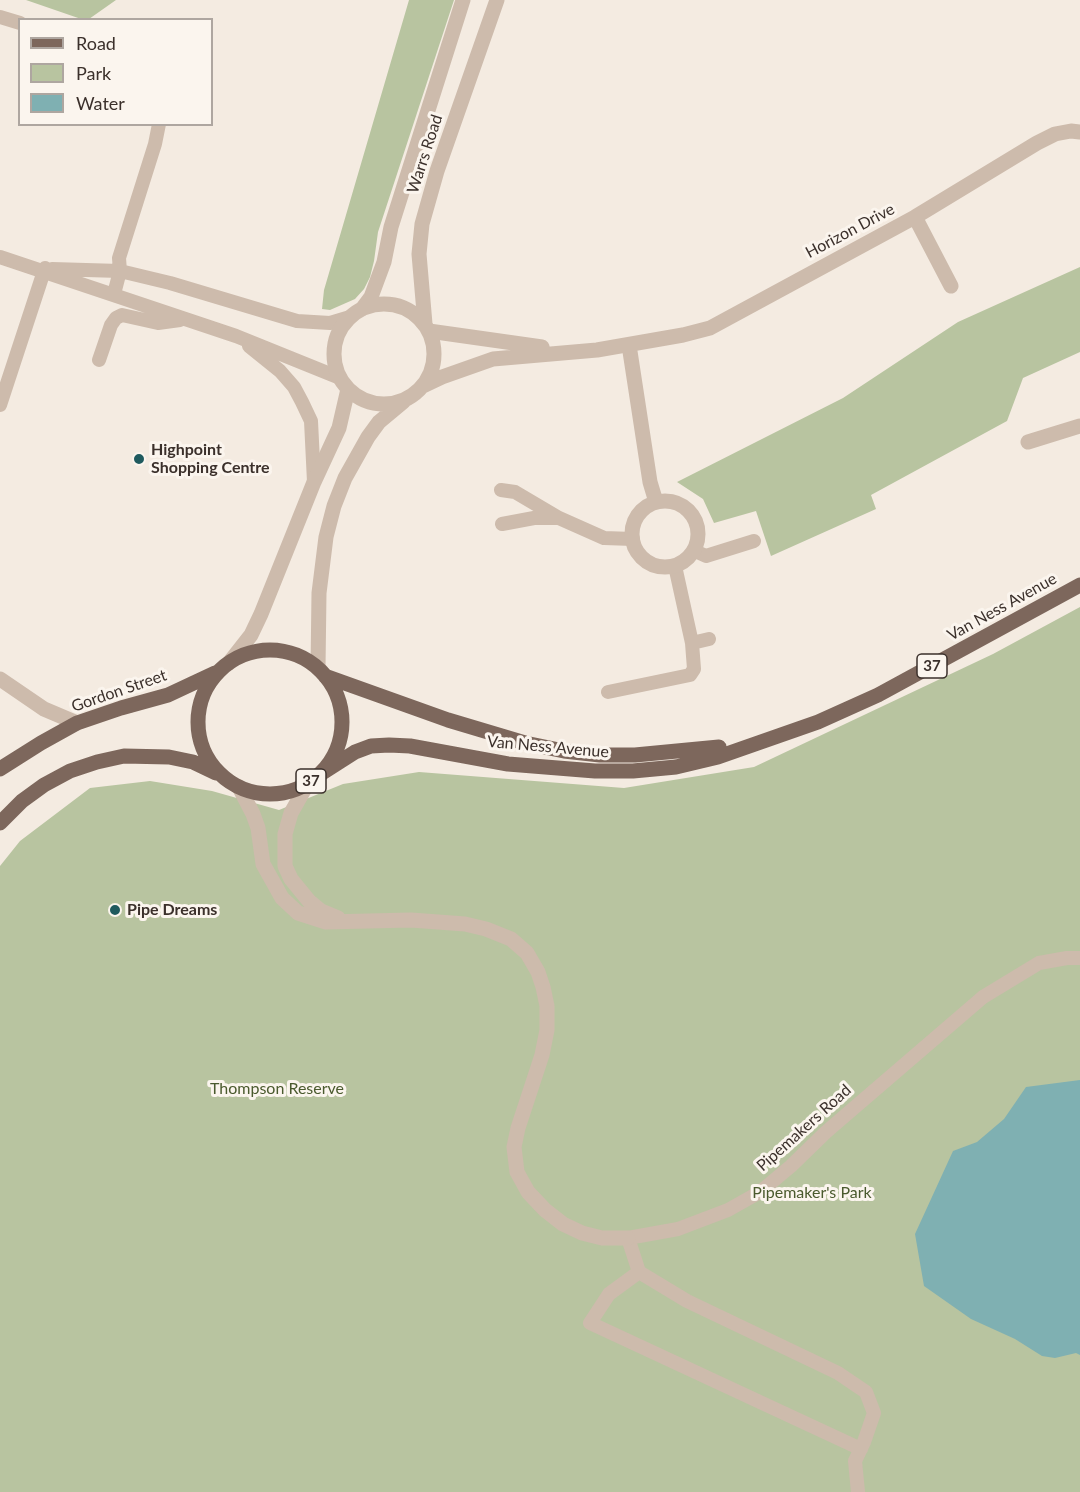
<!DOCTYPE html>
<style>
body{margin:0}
#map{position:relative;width:1080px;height:1492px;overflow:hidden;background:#f4ebe1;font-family:Lato,sans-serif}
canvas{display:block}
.legend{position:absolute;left:18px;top:18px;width:195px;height:108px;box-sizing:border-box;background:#fbf5ee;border:2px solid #aea6a0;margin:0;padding:8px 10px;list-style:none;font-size:18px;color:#3b302b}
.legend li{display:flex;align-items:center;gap:12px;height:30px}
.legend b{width:30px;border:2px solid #aea6a0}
</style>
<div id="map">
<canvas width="1080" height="1492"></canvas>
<ul class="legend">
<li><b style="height:8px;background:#7d675c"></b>Road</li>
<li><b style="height:16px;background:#b8c4a0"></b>Park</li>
<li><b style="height:16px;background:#7fb0b2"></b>Water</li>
</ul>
</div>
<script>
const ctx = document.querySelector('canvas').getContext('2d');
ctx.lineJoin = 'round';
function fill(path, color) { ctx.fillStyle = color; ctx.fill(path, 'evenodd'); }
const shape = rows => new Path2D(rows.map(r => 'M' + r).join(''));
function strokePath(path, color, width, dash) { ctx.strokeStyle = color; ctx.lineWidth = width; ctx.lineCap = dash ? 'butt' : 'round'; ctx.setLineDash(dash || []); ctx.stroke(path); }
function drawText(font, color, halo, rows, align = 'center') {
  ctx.font = font + ' Lato,sans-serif'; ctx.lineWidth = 6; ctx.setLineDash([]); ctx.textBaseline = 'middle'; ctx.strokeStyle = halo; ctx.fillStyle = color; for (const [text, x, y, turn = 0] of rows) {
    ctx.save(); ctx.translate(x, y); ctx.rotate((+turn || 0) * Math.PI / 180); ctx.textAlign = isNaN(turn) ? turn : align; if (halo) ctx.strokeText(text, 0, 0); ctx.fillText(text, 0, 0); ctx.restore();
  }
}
const green = shape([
 [26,0,116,0,89,19,84,20],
 [409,0,454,0,378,232,374,261,370,277,364,289,355,299,330,310,322,309,324,290],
 [1080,267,1080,352,1023,378,1007,421,871,495,876,509,771,556,756,511,714,523,703,499,677,482,843,398,958,322],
 [1080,607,1080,1492,0,1492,0,866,20,841,90,788,150,781,212,791,279,810,343,784,419,772,624,788,754,767,993,654]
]);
const water = shape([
 [1080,1080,1080,1355,1076,1353,1055,1358,1042,1356,1015,1339,971,1319,924,1286,915,1234,953,1151,977,1142,1004,1119,1026,1087]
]);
const service = shape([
 [0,17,20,23],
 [0,257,236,336,340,378],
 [52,269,120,271,170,283,297,321,330,323,350,317],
 [114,294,120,271,119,258,155,144,159,124],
 [249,346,280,371,294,387,302,402,311,421,314,482],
 [99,360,111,325,116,318,122,315,158,323,180,320],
 [0,405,45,268],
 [501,490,515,492,559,518,604,538,633,539],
 [502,524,534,518,557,518],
 [695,551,706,556,754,541],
 [692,643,709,639],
 [608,692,690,675,694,669,692,643,675,566],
 [639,1272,609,1294,590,1323,861,1449],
 [858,1492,855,1461,864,1442,874,1413,866,1392,838,1373,687,1301,639,1272,628,1238,678,1229,728,1210,760,1192,791,1166,826,1132,983,997,1039,963,1067,958,1080,958]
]);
const minor = shape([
 [915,217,951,286],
 '334 354a50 50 0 1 1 100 0a50 50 0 1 1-100 0Z',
 [362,309,371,297,384,262,391,227,463,0],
 [425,324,419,254,422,224,437,171,497,0],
 [429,331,542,347],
 [629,345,650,482,656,502],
 [423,386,442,377,493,359,597,350,683,335,710,328,915,217,1037,143,1055,134,1071,131,1080,132],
 [1028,442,1080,426],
 '632 534a33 33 0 1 1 66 0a33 33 0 1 1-66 0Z',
 [229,663,251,635,261,614,314,482,339,428,348,389],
 [318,668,319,593,326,537,334,506,345,478,368,437,379,422,403,402],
 [0,679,44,709,77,723],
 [308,783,291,813,285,834,285,866,291,879,309,901,321,911,338,918],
 [239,787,253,814,258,828,263,864,282,898,298,913,326,922,411,920,465,924,486,929,511,939,527,953,538,972,543,987,547,1006,547,1030,542,1055,518,1128,514,1147,517,1172,528,1192,545,1210,563,1224,582,1233,602,1238,628,1238]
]);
const primary = shape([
 '198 722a72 72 0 1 1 144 0a72 72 0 1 1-144 0Z',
 [325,676,448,720,525,743,564,751,600,755,635,755,719,747],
 [0,769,41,743,77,723,121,708,168,695,215,673],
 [319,775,355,752,371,746,389,745,410,746,508,764,595,771,633,771,676,767,718,757,818,722,878,695,1080,585],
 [0,823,22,801,44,785,70,771,97,762,124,756,169,757,193,762,216,773]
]);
const markers = [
 [139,459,6,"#1f5a5e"],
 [115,910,6,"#1f5a5e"]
];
const shields = [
 [932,666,30],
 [311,781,30]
];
const shieldNames = [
 ["37",932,666],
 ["37",311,781]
];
const streetNames = [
 ["Warrs Road",425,154,-72],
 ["Horizon Drive",850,231,-28],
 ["Van Ness Avenue",1002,607,-29],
 ["Gordon Street",119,691,-19],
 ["Van Ness Avenue",548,747,5],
 ["Pipemakers Road",804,1128,-42]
];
const poiNames = [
 ["Highpoint",151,450],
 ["Shopping Centre",151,468],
 ["Pipe Dreams",127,910]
];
const parkNames = [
 ["Thompson Reserve",277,1089],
 ["Pipemaker's Park",812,1193]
];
fill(green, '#b8c4a0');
fill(water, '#7fb0b2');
strokePath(service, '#cdbbac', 14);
strokePath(minor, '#cdbbac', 15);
strokePath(primary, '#7d675c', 15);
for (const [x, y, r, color] of markers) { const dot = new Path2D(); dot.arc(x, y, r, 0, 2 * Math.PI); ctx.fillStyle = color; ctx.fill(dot); strokePath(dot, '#fbf5ee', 2); }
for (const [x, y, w] of shields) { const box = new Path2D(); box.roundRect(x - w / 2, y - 12, w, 24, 4.5); ctx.fillStyle = '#fbf5ee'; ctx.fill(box); strokePath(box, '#3b302b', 1.5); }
drawText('bold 15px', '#3b302b', null, shieldNames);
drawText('16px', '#3b302b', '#fbf5ee', streetNames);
drawText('bold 16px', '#3b302b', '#fbf5ee', poiNames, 'left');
drawText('16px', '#4a5a2e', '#fbf5ee', parkNames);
</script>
